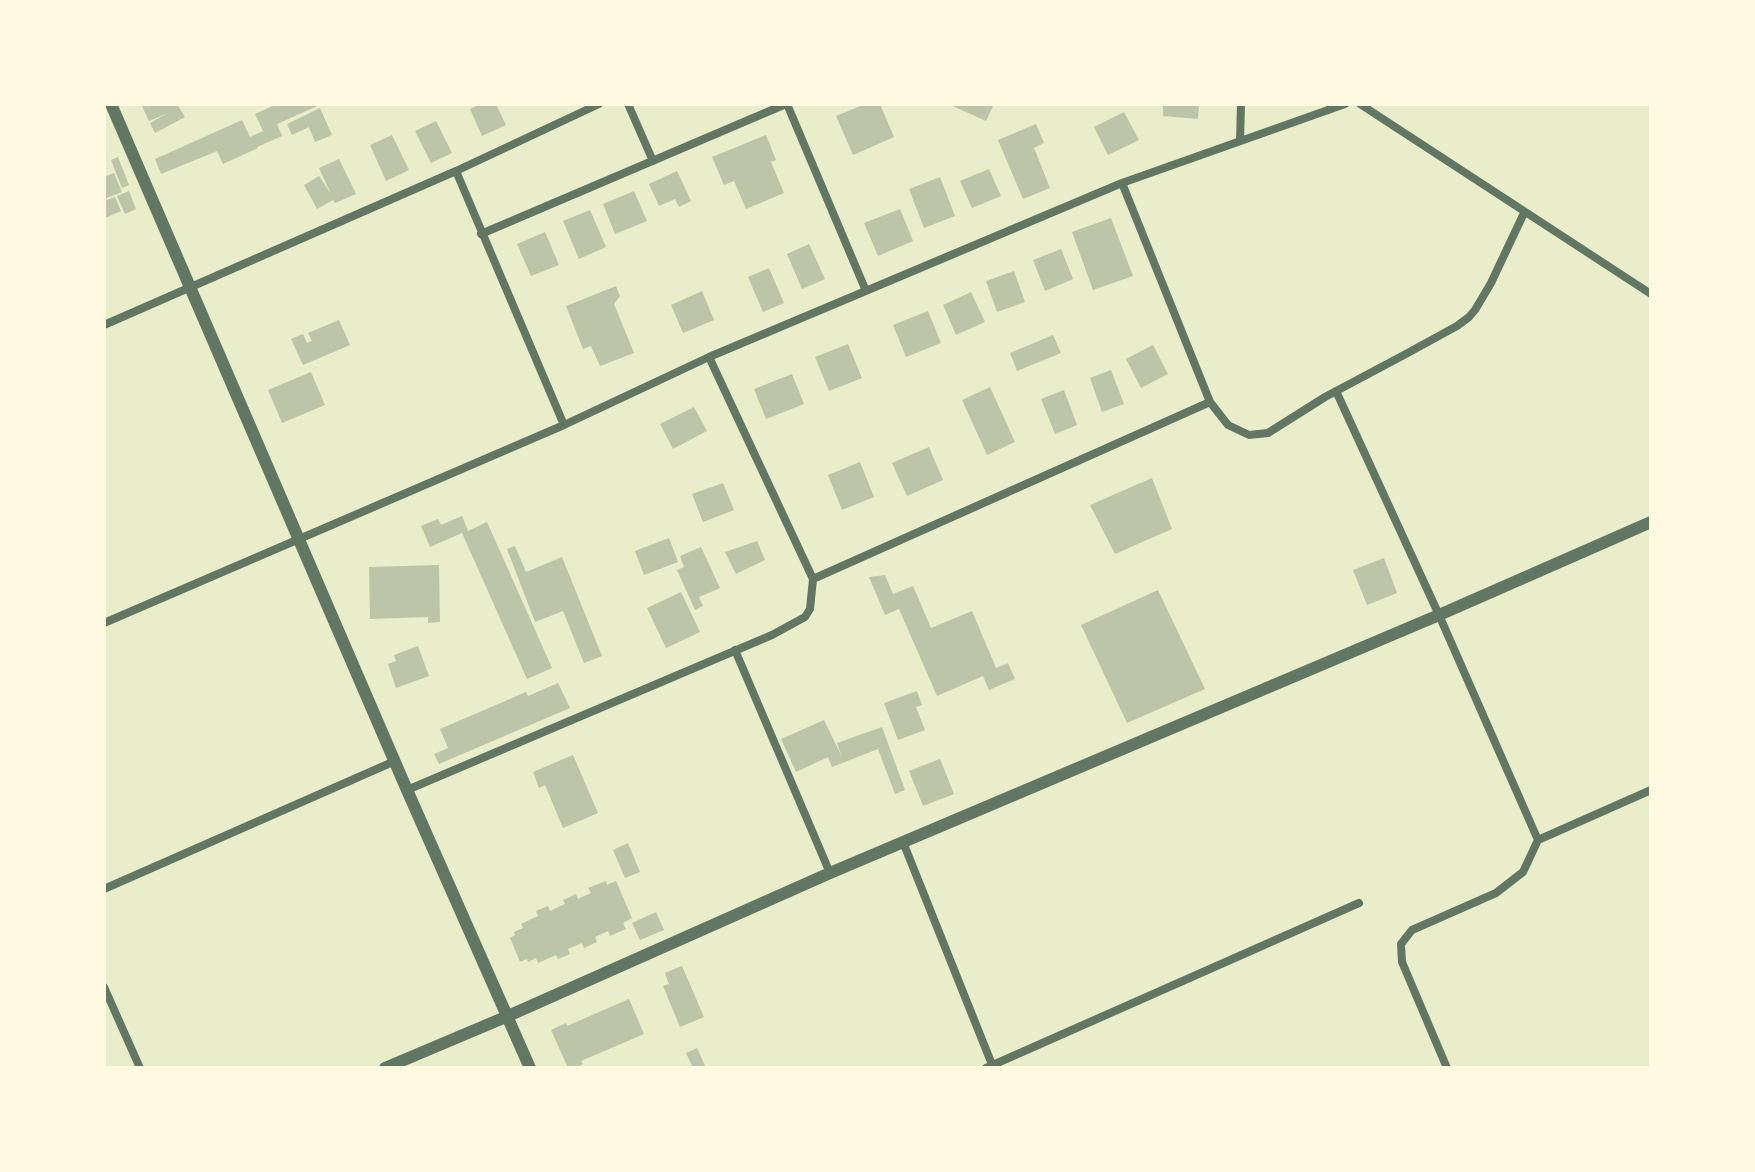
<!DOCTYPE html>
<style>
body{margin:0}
#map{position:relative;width:1755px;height:1172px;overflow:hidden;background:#e9edc9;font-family:"DM Sans",sans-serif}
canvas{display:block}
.frame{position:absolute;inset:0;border:106px solid #fefae0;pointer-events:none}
</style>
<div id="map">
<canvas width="1755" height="1172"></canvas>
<div class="frame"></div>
</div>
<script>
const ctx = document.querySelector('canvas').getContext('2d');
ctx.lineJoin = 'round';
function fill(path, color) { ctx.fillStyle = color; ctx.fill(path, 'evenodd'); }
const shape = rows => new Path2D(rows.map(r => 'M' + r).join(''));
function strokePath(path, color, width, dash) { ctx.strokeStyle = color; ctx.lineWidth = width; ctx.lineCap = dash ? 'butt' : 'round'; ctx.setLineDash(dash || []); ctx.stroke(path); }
const building = shape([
 [141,104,177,104,185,117,155,133,150,123,168,113,149,121],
 [277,104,322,104,277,124,282,136,257,147,258,148,223,164,217,151,161,174,155,159,242,120,250,137,252,136,263,131,255,114],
 [480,104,496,104,506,125,482,136,470,109],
 [865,104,880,104,894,137,853,155,836,116],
 [948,104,994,104,986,121],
 [1163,104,1199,104,1198,119,1163,116],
 [320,108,332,135,315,142,309,127,292,135,287,124],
 [1124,112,1139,140,1108,155,1094,127],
 [436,121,452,153,431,163,415,131],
 [1036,124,1044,143,1034,148,1050,188,1023,199,998,140],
 [392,135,409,170,386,181,370,145],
 [766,135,776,160,771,162,784,193,746,209,734,181,724,185,712,157],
 [118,157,129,185,122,188,111,160],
 [339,159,356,194,335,203,333,200,317,209,304,185,319,176,331,194,319,168],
 [989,169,1001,196,972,208,960,181],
 [677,171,691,201,679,207,675,199,659,206,649,184],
 [114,173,122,192,104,199,104,177],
 [940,177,955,216,924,228,909,189],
 [129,191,136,209,125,214,117,196],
 [634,191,647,221,615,234,603,204],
 [115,197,121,211,105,218,104,201],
 [900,209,913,241,878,256,864,223],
 [590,210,606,247,579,259,563,221],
 [1111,218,1133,276,1093,290,1072,232],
 [545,232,559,265,531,276,517,244],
 [809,244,825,279,802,289,787,254],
 [1061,249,1073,279,1045,291,1033,260],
 [769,268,784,303,763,312,748,277],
 [1014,271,1025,302,997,312,986,281],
 [616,286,620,296,614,304,634,353,600,366,591,346,583,349,566,306],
 [702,291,714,320,683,333,671,305],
 [971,292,985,322,956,335,943,305],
 [928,311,941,343,906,357,893,325],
 [339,320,350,345,303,365,291,339,303,334,307,343,312,341,308,333],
 [1053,335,1061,353,1017,371,1010,353],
 [848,344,862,378,829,391,815,357],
 [1153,345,1168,374,1141,388,1126,359],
 [1111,370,1124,404,1102,412,1090,378],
 [311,372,325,405,282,423,268,390],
 [792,374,804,404,766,419,754,389],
 [990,387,1015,442,987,455,962,400],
 [1064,390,1077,425,1055,434,1041,399],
 [694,407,707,431,673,449,660,424],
 [929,447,943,480,907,496,892,463],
 [860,462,874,497,842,510,828,475],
 [1152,478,1172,529,1115,554,1090,505],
 [723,483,734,510,703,522,692,494],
 [462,516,468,531,487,522,552,668,527,679,462,533,430,547,421,526,438,519,441,525],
 [669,538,678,562,644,575,635,551],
 [757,541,765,560,736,574,725,552],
 [515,546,526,572,562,557,602,656,584,663,563,611,535,622,507,549],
 [701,547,720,588,699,597,703,606,695,610,677,570,684,567,680,556],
 [1384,558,1397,593,1367,605,1353,570],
 [439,565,440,622,428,623,428,617,370,619,369,567],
 [885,575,893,594,913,586,931,628,972,611,996,668,1008,663,1015,679,989,690,983,676,937,696,899,609,885,615,869,577],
 [1158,590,1205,689,1127,723,1081,625],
 [681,592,700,632,666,648,647,608],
 [418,646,429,676,396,688,388,664,396,661,394,655],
 [558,683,570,708,439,764,434,754,448,748,440,729,526,692,528,696],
 [917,691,922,705,916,707,925,730,898,740,884,703],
 [824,720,842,757,837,743,882,727,905,790,895,794,878,749,832,767,828,757,796,772,781,739],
 [573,755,598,813,563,828,545,785,539,788,533,772],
 [940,759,954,794,923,806,909,771],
 [628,843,640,872,625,878,613,850],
 [606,881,607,885,616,881,632,918,623,923,626,929,610,936,608,931,595,937,597,942,584,948,582,943,568,949,570,954,558,959,556,955,538,963,536,958,528,962,527,959,520,962,510,938,515,935,514,932,523,928,521,924,538,916,536,911,548,906,550,911,565,904,563,900,576,894,578,899,591,893,588,888],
 [656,912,664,930,640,940,632,923],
 [682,966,704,1017,680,1027,663,986,669,984,665,973],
 [629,999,644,1034,581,1061,583,1064,575,1068,568,1068,551,1030,566,1023,567,1026],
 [697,1048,706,1068,693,1068,686,1053]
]);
const minor = shape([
 [628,104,653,161],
 [787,104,866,291],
 [1360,104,1651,294],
 [1240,141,1241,104],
 [456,171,564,425],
 [1122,183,1210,402,1228,425,1249,435,1268,433,1325,397,1404,355,1457,326,1469,317,1475,310,1491,283,1524,213],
 [481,234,786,104],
 [104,325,456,171,599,104],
 [1336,391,1439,615,1538,840],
 [813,579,1210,402],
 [104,623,564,425,709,357,1122,183,1345,104],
 [735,650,830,873],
 [407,790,772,635,805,617,810,609,813,579,709,357],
 [903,842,993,1067],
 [104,889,395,761],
 [104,987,140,1068],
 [986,1068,1359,903],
 [1447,1068,1402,962,1401,944,1412,930,1496,893,1523,872,1538,840,1651,790]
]);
const tertiary = shape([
 [111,104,407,790,530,1068],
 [385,1068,508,1016,830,873,1439,615,1651,522]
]);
fill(building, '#bcc5a7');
strokePath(minor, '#617663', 8);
strokePath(tertiary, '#617663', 12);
</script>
